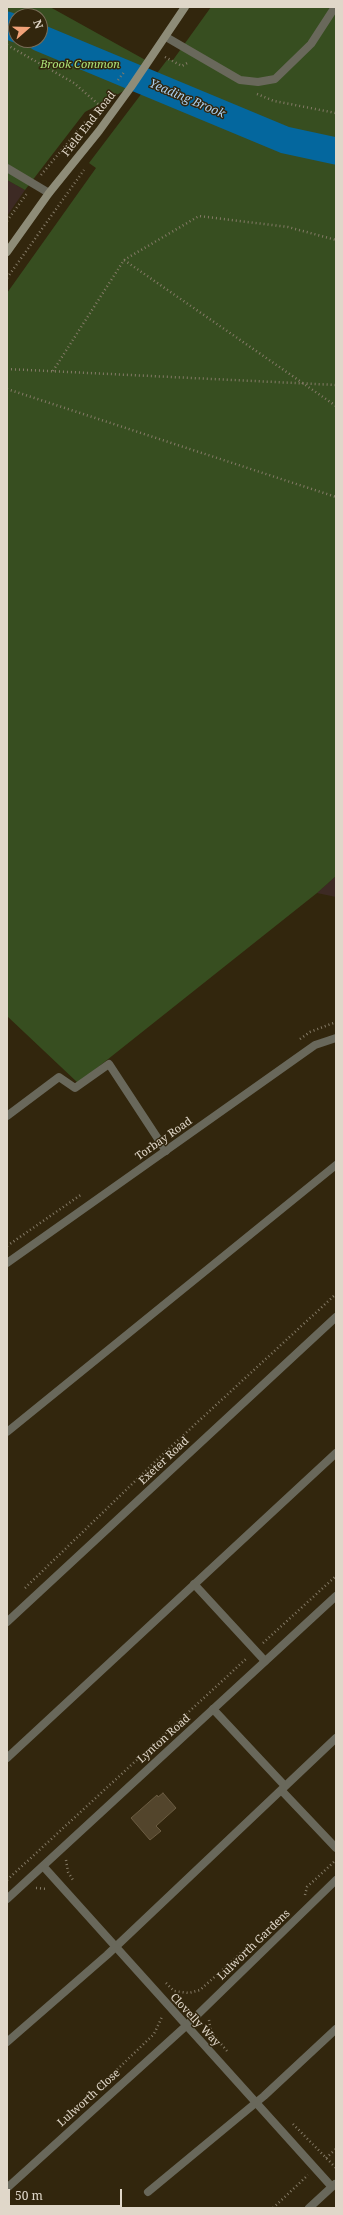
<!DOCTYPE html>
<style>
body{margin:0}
#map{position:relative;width:343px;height:2215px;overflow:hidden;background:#32260d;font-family:"Noto Serif",serif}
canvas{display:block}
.frame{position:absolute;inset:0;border:8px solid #e0d7c9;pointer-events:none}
.north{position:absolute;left:8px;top:8px;width:40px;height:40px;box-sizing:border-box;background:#32260d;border:1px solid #786d58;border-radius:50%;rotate:70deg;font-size:11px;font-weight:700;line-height:16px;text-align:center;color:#e0d7c9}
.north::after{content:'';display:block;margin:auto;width:14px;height:18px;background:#f0a279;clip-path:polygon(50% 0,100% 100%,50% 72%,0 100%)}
.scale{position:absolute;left:8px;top:2189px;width:114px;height:18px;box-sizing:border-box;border:2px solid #e0d7c9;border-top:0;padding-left:5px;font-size:12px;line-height:14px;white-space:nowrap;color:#e0d7c9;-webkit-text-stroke:3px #32260d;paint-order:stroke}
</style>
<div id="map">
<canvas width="343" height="2215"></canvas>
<div class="frame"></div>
<div class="north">N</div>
<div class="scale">50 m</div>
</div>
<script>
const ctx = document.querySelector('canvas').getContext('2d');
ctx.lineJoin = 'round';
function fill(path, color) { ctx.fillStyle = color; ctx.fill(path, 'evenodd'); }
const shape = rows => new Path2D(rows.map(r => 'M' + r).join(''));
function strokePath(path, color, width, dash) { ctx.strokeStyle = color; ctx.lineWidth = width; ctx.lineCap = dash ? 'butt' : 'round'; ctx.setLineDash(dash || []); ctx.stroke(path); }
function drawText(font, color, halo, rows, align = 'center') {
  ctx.font = font + ' "Noto Serif",serif'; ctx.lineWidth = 3; ctx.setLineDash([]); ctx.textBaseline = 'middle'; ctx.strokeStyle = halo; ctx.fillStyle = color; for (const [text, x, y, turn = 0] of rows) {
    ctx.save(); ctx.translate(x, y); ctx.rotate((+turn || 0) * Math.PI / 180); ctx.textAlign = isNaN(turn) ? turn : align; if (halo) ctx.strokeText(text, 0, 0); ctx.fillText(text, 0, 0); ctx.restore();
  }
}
const education = shape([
 [7,180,25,190,7,216],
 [336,876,336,897,317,893]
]);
const green = shape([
 [7,7,50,7,149,62,131,87,85,112,25,190,7,180],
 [16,16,40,16,40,40,16,40],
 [211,7,336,7,336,876,317,893,78,1083,7,1016,7,293,96,168,89,163,167,60,173,60]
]);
const river = shape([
 [7,25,16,29],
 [40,38,285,140,336,151]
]);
const building = shape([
 [163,1793,176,1808,156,1826,161,1831,150,1840,131,1818,157,1795,158,1797,163,1793]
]);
const path = shape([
 [7,45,74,83,98,104],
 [165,57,182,66,189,62],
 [118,80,125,71],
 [257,94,274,101,336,113],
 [41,175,85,122],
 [7,221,28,192],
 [124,260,199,216,288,227,336,240],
 [7,278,84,170],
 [7,369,336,385],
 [53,371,124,260,336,406],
 [7,389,336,497],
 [300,1039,310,1032,336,1022],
 [7,1246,82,1194],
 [25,1588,162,1455,336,1294],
 [263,1643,336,1576],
 [66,1860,68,1872,73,1880],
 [7,1880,247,1658],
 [36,1888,47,1889],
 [305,1895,307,1887,336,1860],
 [166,1983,174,1991,189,1993,200,1990,250,1945],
 [209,2020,211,2032,227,2051],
 [97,2089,154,2034,162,2017],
 [293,2124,336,2168],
 [326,2158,336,2149],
 [273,2208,308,2175]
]);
const lane = shape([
 [166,37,240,80,258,82,275,79,311,44,335,7],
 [7,168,49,193],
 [7,1116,59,1077,75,1088,109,1064,166,1151],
 [7,1432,336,1165],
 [194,1584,265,1661],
 [213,1709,285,1786],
 [7,1758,336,1453],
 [282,1791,336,1848],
 [7,2042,107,1955,336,1738],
 [148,2192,264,2096,336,2029]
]);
const street = shape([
 [7,1263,315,1045,336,1038],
 [7,1622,336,1317],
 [43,1866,332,2187],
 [7,1899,336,1596],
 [7,2188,187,2025,336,1880],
 [309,2208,335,2184]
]);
const secondary = shape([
 [7,252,49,193,99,131,131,87,185,7]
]);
const parkNames = [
 ["Brook Common",80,65]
];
const streetNames = [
 ["Field End Road",89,124,-52],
 ["Torbay Road",164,1139,-35],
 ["Exeter Road",164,1461,-43],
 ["Lynton Road",164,1739,-42],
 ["Lulworth Gardens",254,1945,-44],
 ["Clovelly Way",195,2020,47],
 ["Lulworth Close",89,2098,-42]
];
const waterNames = [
 ["Yeading Brook",187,99,23]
];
fill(education, '#3d2a24');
fill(green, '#374e20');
strokePath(river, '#04679e', 27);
fill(building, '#53452c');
strokePath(building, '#6b5c42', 1);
strokePath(path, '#857b67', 2.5, [1, 3]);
strokePath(lane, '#69685b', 8);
strokePath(street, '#69685b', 8);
strokePath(secondary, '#8e8c78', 8);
drawText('italic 11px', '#ace379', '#32260d', parkNames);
drawText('11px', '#e0d7c9', '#32260d', streetNames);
drawText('italic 12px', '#a9ceee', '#32260d', waterNames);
</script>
